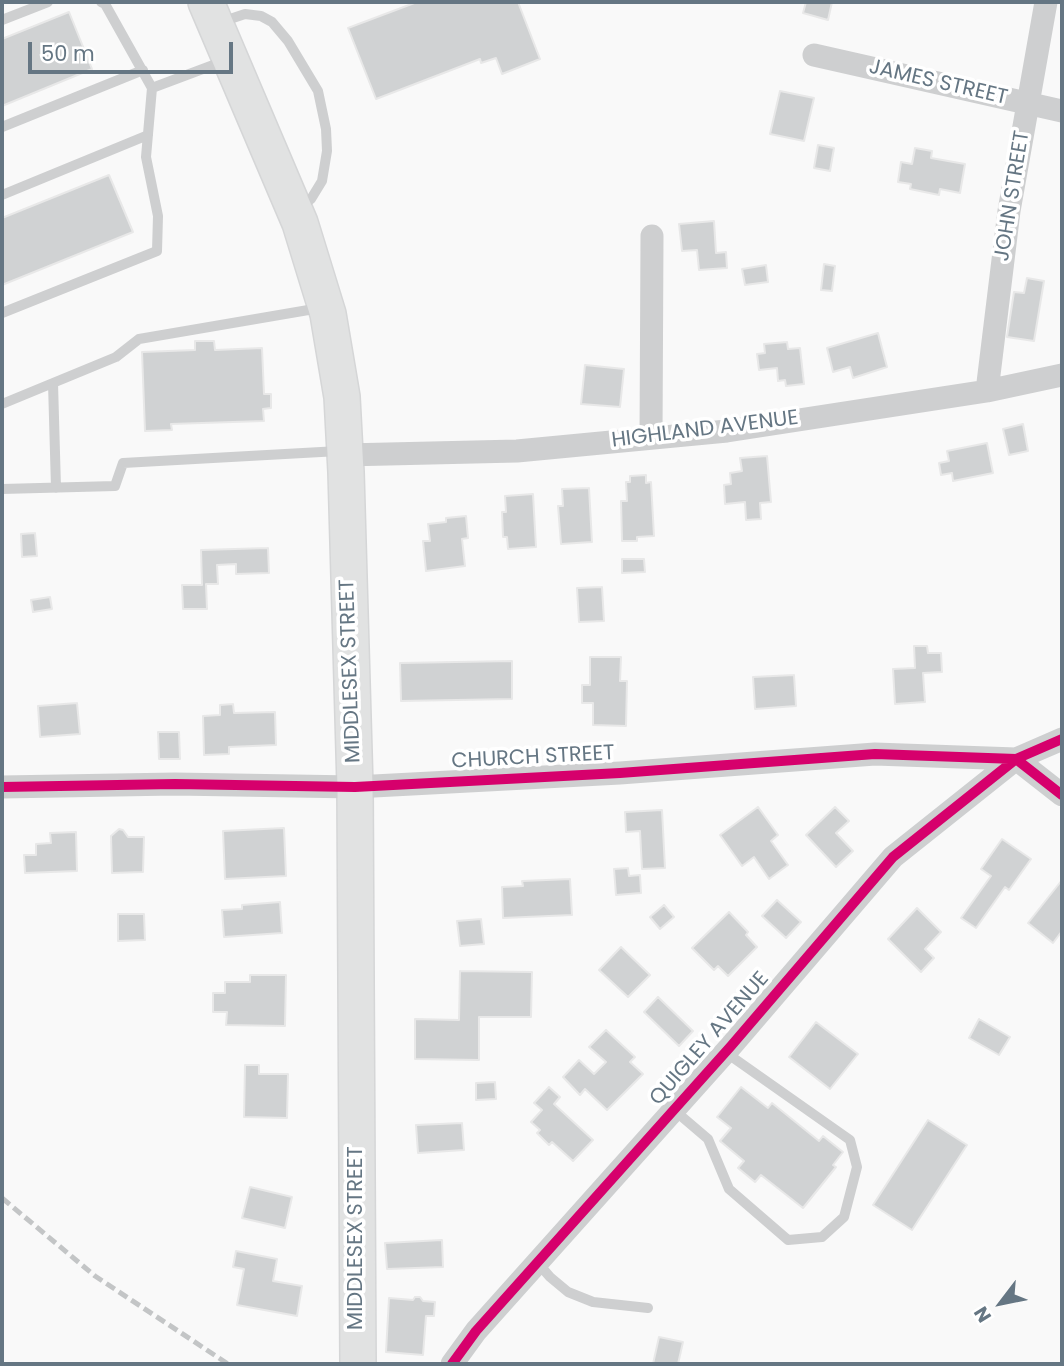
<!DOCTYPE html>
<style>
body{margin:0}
#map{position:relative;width:1064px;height:1366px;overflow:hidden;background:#f9f9f9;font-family:Poppins,sans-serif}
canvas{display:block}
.frame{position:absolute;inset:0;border:4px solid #657683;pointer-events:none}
.north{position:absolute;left:966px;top:1268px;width:70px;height:70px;-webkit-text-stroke:5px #fff;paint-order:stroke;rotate:238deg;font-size:19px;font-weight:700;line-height:28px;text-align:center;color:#657683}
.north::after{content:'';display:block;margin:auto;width:24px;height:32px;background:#657683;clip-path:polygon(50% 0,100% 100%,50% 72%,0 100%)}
.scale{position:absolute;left:28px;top:42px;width:205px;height:32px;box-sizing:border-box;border:4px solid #657683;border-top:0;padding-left:9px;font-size:21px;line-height:24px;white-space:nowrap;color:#657683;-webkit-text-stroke:5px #fff;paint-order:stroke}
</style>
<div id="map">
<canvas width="1064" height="1366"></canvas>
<div class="frame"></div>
<div class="north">N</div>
<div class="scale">50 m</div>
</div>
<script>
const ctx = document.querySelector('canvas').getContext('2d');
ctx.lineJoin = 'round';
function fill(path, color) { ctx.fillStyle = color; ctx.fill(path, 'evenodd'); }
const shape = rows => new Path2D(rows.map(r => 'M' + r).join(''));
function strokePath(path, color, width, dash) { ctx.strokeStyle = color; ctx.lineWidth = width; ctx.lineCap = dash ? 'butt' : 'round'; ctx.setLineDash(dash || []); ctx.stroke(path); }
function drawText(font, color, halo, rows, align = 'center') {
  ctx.font = font + ' Poppins,sans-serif'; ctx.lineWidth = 7; ctx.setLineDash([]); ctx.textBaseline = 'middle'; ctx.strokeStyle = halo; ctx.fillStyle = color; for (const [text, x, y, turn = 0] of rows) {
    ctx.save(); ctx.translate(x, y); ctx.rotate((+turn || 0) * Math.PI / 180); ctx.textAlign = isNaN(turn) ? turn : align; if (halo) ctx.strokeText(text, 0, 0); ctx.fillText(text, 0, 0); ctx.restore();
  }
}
const building = shape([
 [417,2,518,2,540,59,502,74,496,58,481,63,480,59,376,99,348,28,417,2],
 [806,2,832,2,828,20,803,13,806,2],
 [69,12,92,69,2,106,2,39,69,12],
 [780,91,814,98,804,141,770,134,780,91],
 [818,145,834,148,830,171,814,168,818,145],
 [915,148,932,151,931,158,965,164,960,193,940,189,939,195,910,189,911,184,898,182,901,162,912,164,915,148],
 [109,175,133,232,2,285,2,218,109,175],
 [714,221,716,253,726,252,727,268,699,270,697,250,682,251,679,224,714,221],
 [824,264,835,266,832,291,821,290,824,264],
 [766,265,768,282,745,285,742,269,766,265],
 [1027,278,1044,281,1034,341,1007,337,1014,292,1024,293,1027,278],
 [878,333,887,367,853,378,850,367,833,372,827,348,878,333],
 [195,341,214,341,215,350,262,348,264,394,271,394,271,408,263,409,264,421,171,424,172,430,145,431,142,352,195,350,195,341],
 [787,342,788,349,800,348,804,384,786,386,785,380,778,381,777,368,759,370,757,354,765,353,764,344,787,342],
 [585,365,624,369,620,407,581,404,585,365],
 [1023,424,1028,451,1009,455,1003,429,1023,424],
 [987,443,993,473,953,481,952,473,941,475,939,463,949,461,947,451,987,443],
 [767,456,771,502,760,503,761,519,746,520,745,502,725,504,724,485,731,484,730,473,742,471,740,458,767,456],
 [646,475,646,483,651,482,654,536,637,537,637,541,622,541,621,501,627,501,626,482,630,482,630,476,646,475],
 [589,488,592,542,561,544,558,506,563,506,562,489,589,488],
 [533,494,536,547,508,549,507,537,503,537,502,512,506,512,505,496,533,494],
 [466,516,468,538,462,539,465,566,426,571,423,541,430,541,428,524,446,522,446,518,466,516],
 [35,533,37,556,22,557,21,534,35,533],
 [268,548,269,573,236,574,236,564,217,565,218,584,206,584,207,609,183,609,182,585,202,585,201,550,268,548],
 [622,559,644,559,645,572,622,573,622,559],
 [602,587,604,621,579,622,577,588,602,587],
 [50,597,52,609,33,612,31,600,50,597],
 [914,646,927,646,928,653,941,653,942,672,923,673,925,702,895,704,893,669,915,668,914,646],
 [590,657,621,657,620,681,627,681,626,726,593,725,593,703,582,703,582,685,590,685,590,657],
 [512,661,512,699,401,701,400,663,512,661],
 [794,675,796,706,755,709,753,677,794,675],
 [77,703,80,734,40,737,38,706,77,703],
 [233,704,234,713,275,712,276,745,229,747,229,754,204,755,203,716,220,715,220,705,233,704],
 [158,732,179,732,180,759,159,759,158,732],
 [758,807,778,835,771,841,788,865,769,879,754,857,742,866,720,835,758,807],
 [835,807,849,821,836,833,853,851,836,867,806,835,835,807],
 [662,810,665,868,642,869,640,831,626,832,625,812,662,810],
 [284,828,286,876,225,879,223,831,284,828],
 [119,829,123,830,128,837,144,837,143,872,112,873,111,836,119,829],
 [76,832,77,871,25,873,24,855,36,855,36,844,51,843,50,833,76,832],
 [1002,839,1031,859,1009,890,1005,887,976,928,961,918,991,876,981,869,1002,839],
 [628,868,629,876,640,875,641,893,616,895,614,869,628,868],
 [570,879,572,915,503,918,502,887,523,886,522,881,570,879],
 [1062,880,1062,931,1053,943,1028,923,1062,880],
 [777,900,801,922,786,938,762,916,777,900],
 [280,902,282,933,224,937,222,910,242,909,242,905,280,902],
 [664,905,674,917,660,929,650,917,664,905],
 [917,908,941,932,925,949,934,958,921,972,888,939,917,908],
 [729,912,748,932,746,935,757,947,728,976,718,966,714,970,692,948,729,912],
 [118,914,144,914,145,940,118,941,118,914],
 [481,919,484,944,460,946,457,921,481,919],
 [621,947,650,975,628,997,599,970,621,947],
 [460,971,532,972,531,1017,479,1017,479,1060,415,1059,415,1019,459,1020,460,971],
 [250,975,286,975,285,1026,226,1025,227,1012,213,1012,213,993,225,993,225,982,250,982,250,975],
 [658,997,693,1031,679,1046,644,1012,658,997],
 [979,1019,1010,1037,999,1055,969,1038,979,1019],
 [816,1022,858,1054,830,1089,789,1057,816,1022],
 [606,1030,635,1057,630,1062,643,1074,607,1110,585,1089,580,1095,563,1077,579,1060,594,1074,606,1062,589,1047,606,1030],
 [245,1065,259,1065,259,1074,288,1074,287,1118,244,1117,245,1065],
 [495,1082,496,1099,476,1100,476,1083,495,1082],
 [549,1087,560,1097,554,1104,593,1140,573,1161,552,1142,549,1145,537,1133,540,1130,531,1122,542,1110,534,1103,549,1087],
 [741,1087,768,1108,772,1103,819,1141,823,1136,843,1152,833,1165,836,1167,803,1208,761,1175,755,1182,738,1168,744,1161,720,1141,731,1128,717,1117,741,1087],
 [928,1120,967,1145,912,1230,873,1205,928,1120],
 [462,1123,464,1150,418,1153,416,1125,462,1123],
 [250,1187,292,1197,285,1228,242,1218,250,1187],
 [442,1240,443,1267,387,1269,385,1243,442,1240],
 [236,1251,277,1259,273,1281,302,1286,297,1316,237,1305,244,1269,233,1267,236,1251],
 [415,1297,420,1297,423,1301,435,1302,434,1316,426,1316,423,1355,386,1352,389,1298,413,1300,415,1297],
 [659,1337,683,1342,678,1364,653,1364,659,1337]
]);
const service = shape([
 [2,20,48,2],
 [221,22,245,14,261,16,272,22,288,41,318,91,326,129,327,151,322,181,311,199,300,208],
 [152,88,224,61],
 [2,127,143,70],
 [2,195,148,135],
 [2,313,157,251,158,216,146,157,152,88,105,4,101,2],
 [53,383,56,488],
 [2,404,116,357,139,339,320,308],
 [2,489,115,486,123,463,339,451],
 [674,1110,708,1139,729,1189,788,1240,822,1237,844,1217,857,1167,850,1140,725,1052],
 [537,1262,550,1277,568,1292,593,1302,648,1308]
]);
const minor = shape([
 [814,55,1062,111],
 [987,391,1009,211,1046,2],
 [651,438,652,236],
 [345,455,517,451,727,431,987,391,1062,375],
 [2,787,175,784,355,787,620,773,875,754,1016,759,1062,739],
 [452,1364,476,1331,731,1046,893,857,1016,759,1062,795]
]);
const primary = shape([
 [206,2,300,223,328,314,342,397,346,472,355,787,358,1364]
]);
const rail = shape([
 [2,1198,95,1276,228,1364]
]);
const cycleway = shape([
 [2,787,175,784,355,787,620,773,875,754,1016,759,1062,739],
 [452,1364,476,1331,731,1046,893,857,1016,759,1062,795]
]);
const streetNames = [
 ["JAMES STREET",938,83,13],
 ["JOHN STREET",1013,196,-81],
 ["HIGHLAND AVENUE",705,430,-7],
 ["MIDDLESEX STREET",351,671,-92],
 ["CHURCH STREET",533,758,-3],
 ["QUIGLEY AVENUE",710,1039,-49],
 ["MIDDLESEX STREET",357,1238,-90]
];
fill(building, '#d0d2d3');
strokePath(building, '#e8e8e8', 2);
strokePath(primary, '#d5d6d7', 38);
strokePath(service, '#cecfd0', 10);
strokePath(minor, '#cecfd0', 23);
strokePath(primary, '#e1e2e2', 35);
strokePath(rail, '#c3c5c6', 5, [10, 5]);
strokePath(cycleway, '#d6006c', 10);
drawText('21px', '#657683', '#fff', streetNames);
</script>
